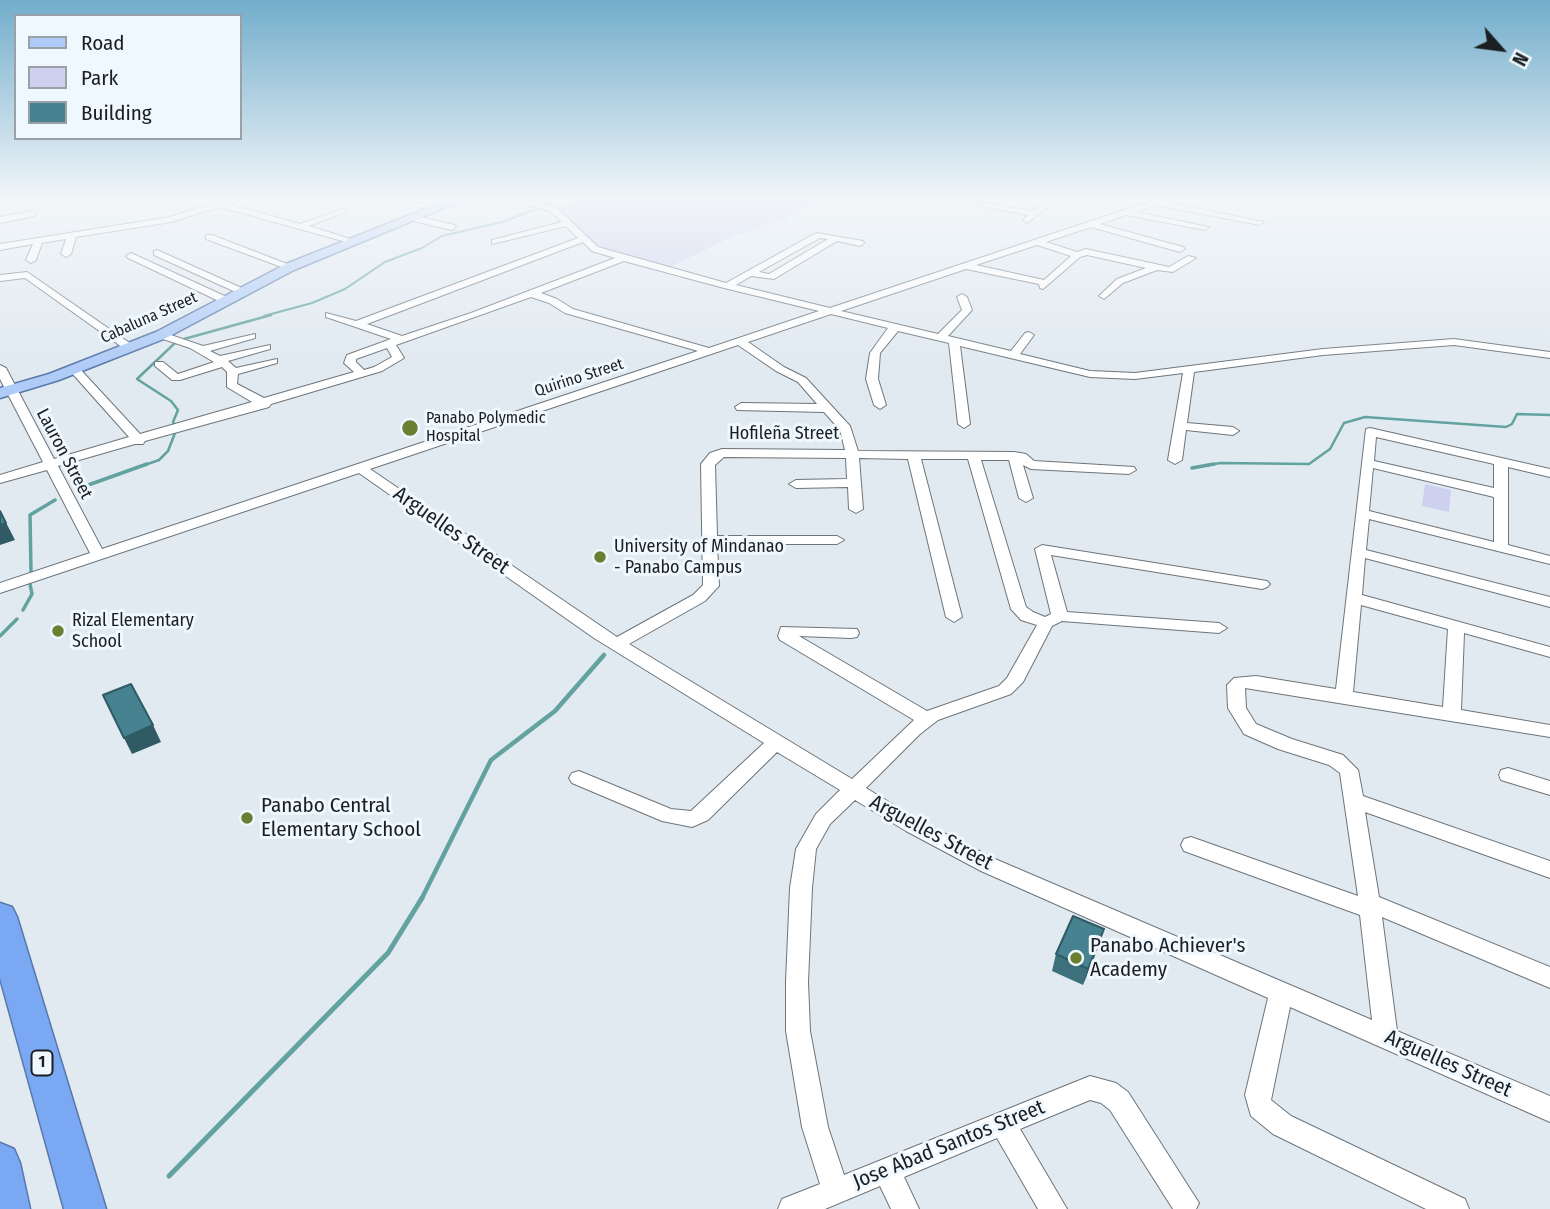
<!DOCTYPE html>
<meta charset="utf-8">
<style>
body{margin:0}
#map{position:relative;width:1550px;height:1209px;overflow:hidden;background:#e1eaf1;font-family:"Fira Sans Condensed",sans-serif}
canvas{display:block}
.legend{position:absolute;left:14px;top:14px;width:228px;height:126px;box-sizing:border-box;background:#eef8fe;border:2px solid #9aa1a6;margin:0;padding:9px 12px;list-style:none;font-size:21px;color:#1c1f21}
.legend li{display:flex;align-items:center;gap:14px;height:35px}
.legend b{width:35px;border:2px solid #9aa1a6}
.north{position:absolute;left:1466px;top:14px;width:70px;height:70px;-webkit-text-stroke:5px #eef8fe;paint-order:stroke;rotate:118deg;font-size:19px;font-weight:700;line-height:28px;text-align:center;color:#1c1f21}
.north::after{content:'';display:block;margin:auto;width:24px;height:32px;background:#1c1f21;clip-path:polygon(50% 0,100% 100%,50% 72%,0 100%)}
</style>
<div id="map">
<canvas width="1550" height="1209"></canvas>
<ul class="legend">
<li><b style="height:9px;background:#afcbf7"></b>Road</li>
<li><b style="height:19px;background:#ced0f0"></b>Park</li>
<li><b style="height:19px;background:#46828f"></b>Building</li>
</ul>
<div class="north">N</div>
</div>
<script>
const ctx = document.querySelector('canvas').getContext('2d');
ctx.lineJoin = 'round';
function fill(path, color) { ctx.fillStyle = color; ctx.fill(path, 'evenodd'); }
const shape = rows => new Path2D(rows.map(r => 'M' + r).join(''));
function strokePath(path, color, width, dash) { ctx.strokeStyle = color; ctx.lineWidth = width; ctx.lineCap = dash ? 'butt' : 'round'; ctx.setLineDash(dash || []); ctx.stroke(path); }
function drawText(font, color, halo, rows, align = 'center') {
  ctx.font = font + ' "Fira Sans Condensed",sans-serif'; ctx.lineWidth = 6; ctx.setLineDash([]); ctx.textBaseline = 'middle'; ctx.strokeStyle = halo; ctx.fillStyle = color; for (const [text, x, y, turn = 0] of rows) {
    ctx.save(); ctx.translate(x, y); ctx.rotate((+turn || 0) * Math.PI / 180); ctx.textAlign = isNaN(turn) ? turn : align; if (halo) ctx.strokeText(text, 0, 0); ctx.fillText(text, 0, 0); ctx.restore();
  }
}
const green = shape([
 [581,198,820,198,786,219,733,236,668,268,610,252,594,243,559,208],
 [1425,484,1451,490,1449,512,1422,506]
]);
const streamFar4 = shape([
 [544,204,556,198],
 [264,316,312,303,345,289,385,262,422,248,442,236,502,222,539,208]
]);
const streamFar3 = shape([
 [184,339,271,315],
 [175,426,173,422,178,410,171,401,137,379,176,342],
 [142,466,159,460,168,451,175,433],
 [1204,466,1220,463,1309,464,1330,449,1344,423,1365,417,1506,427,1512,424,1517,414,1550,415]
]);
const streamFar2 = shape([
 [1192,468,1214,464],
 [77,489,147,464],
 [31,572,30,515,55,500],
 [23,610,32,594,30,584],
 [0,636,17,619]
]);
const streamFar1 = shape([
 [421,900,491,760,555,711,604,655]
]);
const stream = shape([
 [169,1176,388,953,422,898]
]);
const minor = shape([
 [0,198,10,198,0,201,0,198],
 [230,198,243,198,229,204,300,224,346,208,346,212,309,226,357,241,350,243,220,207,171,222,76,237,71,254,66,257,61,254,66,239,42,243,36,260,31,263,26,260,33,244,0,250,0,244,170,217,230,198],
 [386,198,401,198,438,209,434,211,386,198],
 [501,198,517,198,556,207,598,247,726,283,816,233,863,241,864,243,860,246,837,241,774,279,751,276,736,285,830,308,1160,198,1173,198,1165,202,1264,222,1260,225,1156,205,1136,212,1209,227,1205,230,1126,215,1100,224,1183,247,1185,249,1180,252,1091,227,1046,242,1077,252,1086,249,1169,267,1188,256,1196,258,1173,272,1157,270,1123,283,1104,299,1099,296,1117,279,1146,268,1087,255,1080,257,1043,289,1040,288,1039,284,966,269,841,311,938,334,962,310,957,297,962,294,967,297,972,310,948,336,1011,351,1025,333,1029,332,1034,335,1020,354,1090,371,1135,373,1323,349,1454,339,1550,352,1550,358,1454,345,1323,355,1194,372,1187,423,1233,427,1239,431,1233,435,1186,430,1182,460,1175,464,1168,460,1183,373,1135,379,1090,377,960,346,970,424,964,428,958,424,949,343,898,331,880,353,878,379,886,405,880,409,874,405,866,379,870,353,888,328,831,314,748,342,784,367,806,378,850,426,858,451,1014,452,1026,454,1034,461,1134,467,1136,470,1129,474,1031,469,1023,465,1033,498,1026,502,1019,498,1009,460,981,460,1026,607,1033,612,1045,617,1051,614,1035,549,1042,545,1267,581,1270,584,1267,587,1262,589,1051,555,1067,612,1219,623,1227,628,1219,633,1062,621,1052,626,1023,682,1011,694,938,720,920,734,866,788,920,821,995,859,1372,1020,1360,915,1184,851,1181,845,1184,839,1191,837,1358,896,1340,773,1329,765,1278,749,1244,734,1228,708,1227,685,1234,678,1256,676,1336,689,1366,429,1370,428,1550,469,1550,477,1508,467,1508,545,1550,556,1550,564,1369,519,1366,550,1550,597,1550,607,1365,558,1362,595,1550,647,1550,657,1464,633,1461,710,1550,725,1550,737,1245,688,1246,708,1256,724,1292,739,1343,755,1358,770,1363,796,1550,861,1550,878,1365,812,1379,897,1550,967,1550,988,1382,917,1397,1031,1550,1096,1550,1122,1290,1007,1271,1100,1291,1116,1465,1199,1469,1209,1426,1209,1273,1134,1251,1116,1245,1095,1268,998,981,871,906,831,855,800,830,824,816,849,812,888,808,982,810,1031,828,1127,844,1175,1090,1076,1116,1083,1128,1092,1199,1203,1196,1209,1173,1209,1110,1110,1101,1103,1090,1100,1020,1129,1067,1209,1038,1209,997,1138,904,1177,919,1209,891,1209,880,1186,825,1209,778,1209,782,1199,820,1184,802,1127,786,1031,786,982,790,888,796,849,816,814,840,790,777,752,708,820,692,827,662,821,572,783,569,778,572,773,579,771,671,809,691,811,764,743,594,638,359,473,0,593,0,583,90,553,47,470,0,483,0,475,43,462,0,379,0,365,6,368,54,459,129,437,71,372,71,368,79,368,140,434,252,402,227,387,227,372,222,367,180,380,172,380,155,366,155,362,163,362,178,374,214,362,190,348,157,337,157,333,165,333,203,346,255,334,255,338,210,351,220,356,270,345,270,349,228,361,236,368,277,359,277,363,238,374,237,384,264,398,354,372,344,363,347,355,391,339,326,317,326,313,356,321,578,238,566,226,492,244,492,240,562,222,550,211,501,198],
 [820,238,828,239,769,274,759,272,820,238],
 [583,242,592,251,615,258,471,313,402,336,367,324,583,242],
 [1037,245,1071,256,1044,280,976,265,1037,245],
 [624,261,724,288,819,311,709,348,573,309,557,299,541,293,624,261],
 [531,297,549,303,565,313,698,351,102,549,58,466,135,444,143,444,145,441,269,407,271,404,382,371,404,358,396,345,531,297],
 [738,345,776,371,798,382,817,404,741,403,735,407,737,410,824,412,840,430,845,450,722,449,710,453,701,464,703,585,693,595,617,637,370,469,738,345],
 [387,348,392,357,374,367,364,370,356,362,356,359,387,348],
 [1376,437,1494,464,1494,488,1374,461,1376,437],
 [724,457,846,458,847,479,796,480,789,484,796,488,848,487,849,509,856,513,863,509,859,458,908,459,946,617,954,622,962,617,921,459,968,459,1011,609,1021,620,1037,625,1007,678,999,686,927,711,799,636,851,638,857,637,859,633,857,629,781,627,778,636,780,640,914,720,852,779,629,644,705,601,716,589,719,586,717,544,837,544,844,540,837,536,717,536,715,465,724,457],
 [1373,468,1494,497,1494,542,1369,511,1373,468],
 [1361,605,1448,629,1443,707,1353,692,1361,605],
 [1050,198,1059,198,1027,223,1023,220,1028,215,956,201,960,199,1033,211,1050,198],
 [32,211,35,212,35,216,0,223,0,217,32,211],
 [412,215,455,225,456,227,452,230,409,220,409,216,412,215],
 [206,235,212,235,295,267,287,269,206,239,206,235],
 [157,250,246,290,248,292,240,294,154,255,154,251,157,250],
 [131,253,231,299,232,301,223,303,128,258,126,256,131,253],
 [27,272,134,346,134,350,126,350,25,278,0,281,0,275,27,272],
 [1508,768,1550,781,1550,795,1501,780,1499,775,1501,770,1508,768]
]);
const major = shape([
 [453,198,468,198,294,270,166,338,59,380,0,398,0,388,49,374,156,332,286,264,453,198]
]);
const highway = shape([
 [0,903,12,907,17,917,106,1209,64,1209,0,978,0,903],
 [0,1143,14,1149,20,1163,30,1209,0,1209,0,1143]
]);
const wall = shape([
 [1104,929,1083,985,1052,971,1056,954]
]);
const shadedWall = shape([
 [0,511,15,540,0,545],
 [153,725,161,742,132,754,124,738],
 [1104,929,1099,946,1083,985,1088,969]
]);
const building = shape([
 [0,511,6,523,0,525,0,511],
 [131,684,153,725,124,738,103,695,131,684],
 [1073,916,1104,929,1088,969,1056,954,1073,916]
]);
const markers = [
 [410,428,9,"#697f31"],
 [600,557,7,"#697f31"],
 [58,631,7,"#697f31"],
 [247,818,7,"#697f31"],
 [1076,958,7,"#697f31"]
];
const farStreetnames = [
 ["Cabaluna Street",149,318,-24],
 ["Quirino Street",579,378,-18]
];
const farPoinames = [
 ["Panabo Polymedic",426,419],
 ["Hospital",426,437]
];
const shields = [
 [42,1063,21]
];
const shieldNames = [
 ["1",42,1063]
];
const streetNames = [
 ["Hofileña Street",784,434],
 ["Lauron Street",64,454,62]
];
const poiNames = [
 ["University of Mindanao",614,547],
 ["- Panabo Campus",614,568],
 ["Rizal Elementary",72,621],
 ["School",72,642]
];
const nearStreetnames = [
 ["Arguelles Street",451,531,35],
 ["Arguelles Street",931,833,28],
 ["Arguelles Street",1448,1064,24],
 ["Jose Abad Santos Street",949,1145,-22]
];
const nearPoinames = [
 ["Panabo Central",261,806],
 ["Elementary School",261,830],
 ["Panabo Achiever's",1090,946],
 ["Academy",1090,970]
];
fill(green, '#ced0f0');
strokePath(streamFar4, '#62a29f', 2);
strokePath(streamFar3, '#62a29f', 2.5);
strokePath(streamFar2, '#62a29f', 3.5);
strokePath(streamFar1, '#62a29f', 4.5);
strokePath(stream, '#62a29f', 5);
strokePath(minor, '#6d757b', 2);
strokePath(major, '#5978a9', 3);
strokePath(highway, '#5978a9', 3);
fill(minor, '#fff');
fill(major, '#afcbf7');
fill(highway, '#7aa8f2');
fill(wall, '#3c707b');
fill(shadedWall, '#315b64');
fill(building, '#46828f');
strokePath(building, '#315b64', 2);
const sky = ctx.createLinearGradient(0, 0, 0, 368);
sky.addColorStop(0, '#72adcb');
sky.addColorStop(0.54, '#f2f6f9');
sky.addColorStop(1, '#f2f6f900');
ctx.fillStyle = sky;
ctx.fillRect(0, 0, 1550, 368);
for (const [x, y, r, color] of markers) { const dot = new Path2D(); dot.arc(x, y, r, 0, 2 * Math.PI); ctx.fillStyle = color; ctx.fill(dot); strokePath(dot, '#eef8fe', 2.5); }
drawText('16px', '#1c1f21', '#eef8fe', farStreetnames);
drawText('16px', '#1c1f21', '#eef8fe', farPoinames, 'left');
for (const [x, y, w] of shields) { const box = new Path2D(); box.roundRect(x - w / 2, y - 12.5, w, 25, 5); ctx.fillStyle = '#eef8fe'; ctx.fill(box); strokePath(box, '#1c1f21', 2); }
drawText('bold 16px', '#1c1f21', null, shieldNames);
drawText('18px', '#1c1f21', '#eef8fe', streetNames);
drawText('18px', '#1c1f21', '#eef8fe', poiNames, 'left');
drawText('21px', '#1c1f21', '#eef8fe', nearStreetnames);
drawText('21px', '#1c1f21', '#eef8fe', nearPoinames, 'left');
</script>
